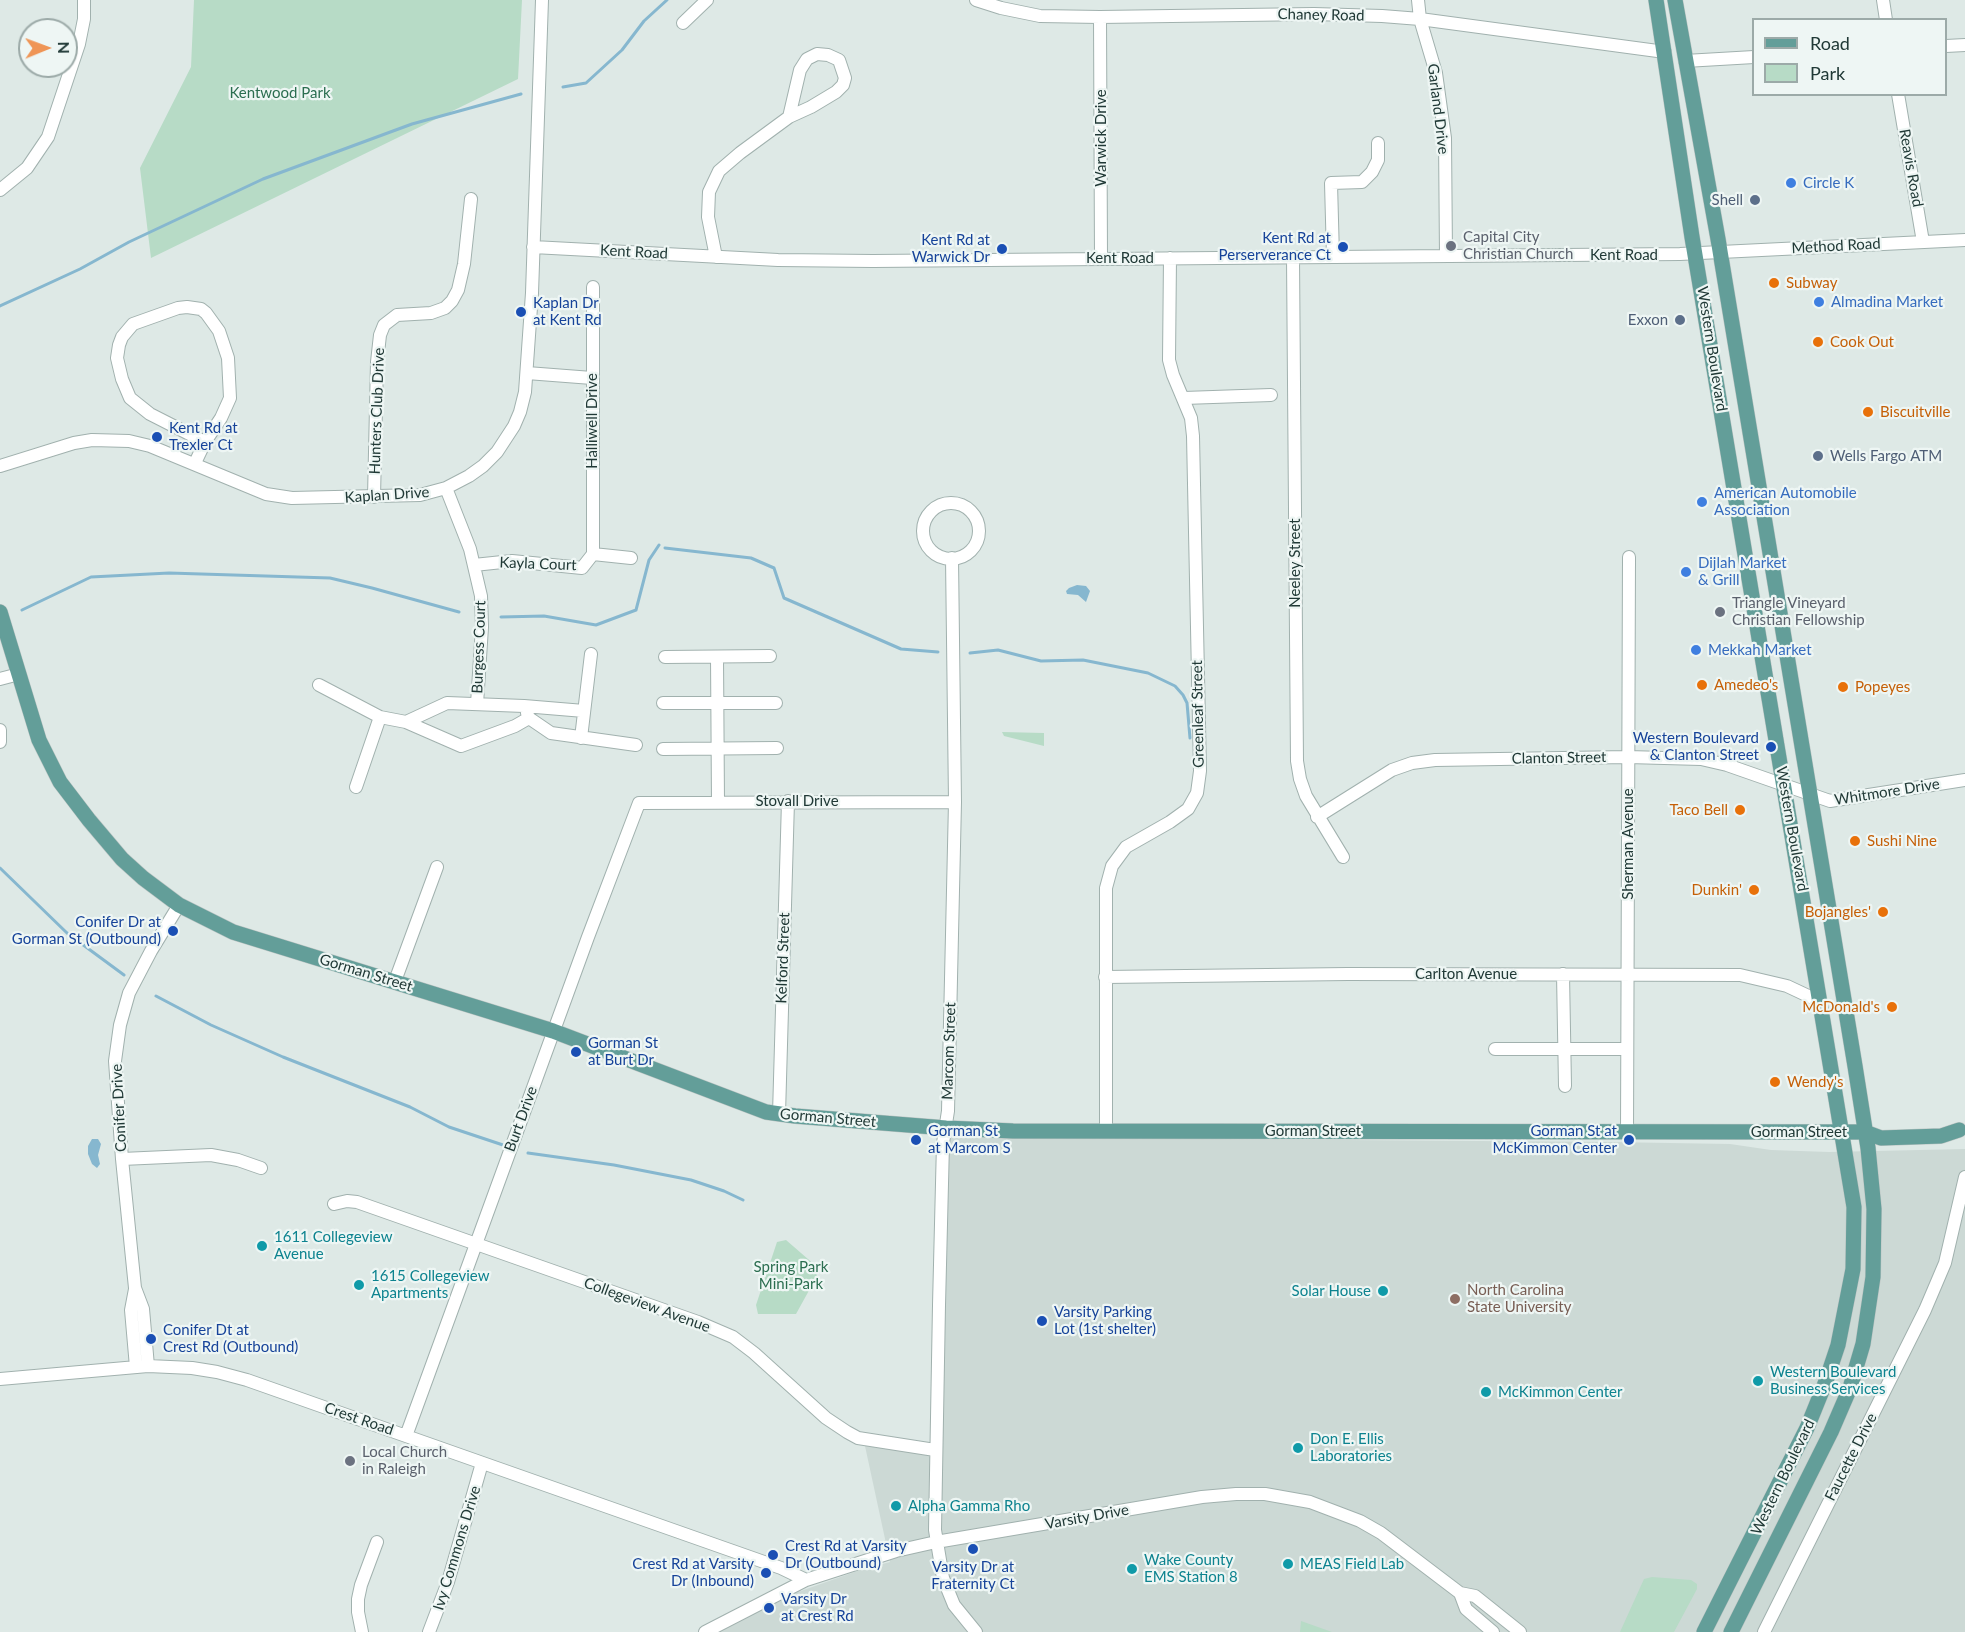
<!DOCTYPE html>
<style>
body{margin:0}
#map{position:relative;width:1965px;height:1632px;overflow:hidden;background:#dee9e6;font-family:Lato,sans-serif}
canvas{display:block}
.legend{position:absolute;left:1752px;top:18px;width:195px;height:78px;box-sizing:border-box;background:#eef6f4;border:2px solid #9caaa8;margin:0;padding:8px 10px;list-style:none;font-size:18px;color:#203936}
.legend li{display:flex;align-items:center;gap:12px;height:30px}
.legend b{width:30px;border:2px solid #9caaa8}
.north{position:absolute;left:18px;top:18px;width:60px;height:60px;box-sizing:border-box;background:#eef6f4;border:2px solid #9caaa8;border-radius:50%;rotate:89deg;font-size:16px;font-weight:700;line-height:24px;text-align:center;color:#203936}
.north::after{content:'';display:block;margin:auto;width:21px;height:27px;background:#ef9556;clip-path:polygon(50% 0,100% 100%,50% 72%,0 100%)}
</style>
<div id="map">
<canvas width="1965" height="1632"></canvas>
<ul class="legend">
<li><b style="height:8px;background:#639e99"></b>Road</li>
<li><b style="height:16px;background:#b7dbc6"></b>Park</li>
</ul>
<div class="north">N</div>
</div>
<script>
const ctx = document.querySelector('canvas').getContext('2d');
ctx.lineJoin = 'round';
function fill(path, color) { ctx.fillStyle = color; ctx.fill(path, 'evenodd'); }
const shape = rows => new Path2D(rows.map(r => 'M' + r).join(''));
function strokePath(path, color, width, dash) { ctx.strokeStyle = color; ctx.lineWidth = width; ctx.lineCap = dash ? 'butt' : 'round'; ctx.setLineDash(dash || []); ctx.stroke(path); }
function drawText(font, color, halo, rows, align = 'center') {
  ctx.font = font + ' Lato,sans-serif'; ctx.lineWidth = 4.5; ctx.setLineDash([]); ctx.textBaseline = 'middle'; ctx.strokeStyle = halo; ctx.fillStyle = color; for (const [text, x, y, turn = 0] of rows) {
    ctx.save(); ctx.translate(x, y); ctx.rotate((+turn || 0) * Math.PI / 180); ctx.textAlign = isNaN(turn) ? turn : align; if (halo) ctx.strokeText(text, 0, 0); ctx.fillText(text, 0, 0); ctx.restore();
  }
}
const built = shape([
 [949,1137,1610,1142,1730,1144,1771,1150,1829,1152,1965,1149,1965,1632,717,1632,798,1592,863,1569,890,1562,865,1446,941,1455]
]);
const green = shape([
 [194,0,522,0,518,79,151,258,140,168,191,67],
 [1002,732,1044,733,1044,746,1004,736],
 [786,1240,816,1266,817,1276,796,1314,758,1314,756,1305,777,1242],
 [1652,1577,1691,1580,1697,1584,1697,1589,1674,1632,1620,1632,1644,1579],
 [1301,1621,1332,1632,1300,1632]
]);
const water = shape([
 [1077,585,1086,586,1090,591,1086,602,1078,595,1067,594,1066,591,1069,588],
 [92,1139,98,1139,101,1144,98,1155,100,1164,97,1168,92,1164,88,1154,88,1146]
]);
const stream = shape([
 [563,87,586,83,622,50,644,21,667,0],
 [0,306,80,269,129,242,263,179,412,124,521,94],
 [665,548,751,558,774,568,784,598,901,649,938,652],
 [22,610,91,577,169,573,330,578,372,588,459,612],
 [501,617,544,616,596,625,636,610,649,560,659,545],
 [970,653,998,650,1041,661,1083,660,1148,673,1175,686,1183,695,1187,703,1190,738],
 [0,868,67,933,124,975],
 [156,996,211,1025,283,1057,410,1107,449,1127,503,1145],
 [528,1153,614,1165,691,1180,724,1191,743,1200]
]);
const minor = shape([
 [976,0,1001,8,1040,16,1100,17,1314,14,1382,16,1420,19,1665,52],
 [1418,0,1420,19,1436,73,1445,138,1446,256],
 [1883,0,1886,20],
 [1100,17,1101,258],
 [683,23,707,0],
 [1946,46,1965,45],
 [1685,61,1754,57],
 [1898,94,1923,242],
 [0,190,27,168,48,137,79,44,84,19,84,0],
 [533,247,778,260,873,261,1680,254,1965,240],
 [716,257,708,217,709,192,719,171,740,153,789,117,800,70,807,59,817,54,828,55,839,60,845,78,843,85,836,92,811,107,789,117],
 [1333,257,1331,183,1362,182,1372,172,1378,160,1378,143],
 [1293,258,1297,761,1300,779,1306,796,1343,857],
 [593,287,593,554],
 [527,373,592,378],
 [1184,398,1271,395],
 [195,463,205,442,221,418,230,398,228,358,219,331,206,313,201,309,187,307,178,308,133,324,122,337,119,345,117,358,122,379,130,398,150,414,205,442],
 [0,466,74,443,92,440,129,441,150,446,266,494,292,498,420,495,446,488,469,476,483,466,497,452,514,426,520,412,525,392,532,293,542,0],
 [446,488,470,549,481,596,482,627,477,704],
 [374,497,377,362,380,335,384,325,397,315,431,313,445,308,452,301,458,290,464,264,471,199],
 '923 531a28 28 0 1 1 56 0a28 28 0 1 1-56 0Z',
 [952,558,955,802,948,1111,943,1143,939,1305,935,1530,943,1578,954,1605,976,1632],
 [474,565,512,561,582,568,593,554,631,558],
 [665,657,770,656],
 [717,657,718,802],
 [0,679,19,674],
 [319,685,380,717,406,722,461,746,515,726,529,718],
 [663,703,776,703],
 [527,713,529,718,551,733,636,745],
 [406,722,447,703,524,706,584,711],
 [0,730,0,742],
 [581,738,591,654],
 [663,749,777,748],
 [356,787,380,717],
 [1317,817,1392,770,1412,763,1435,760,1628,757,1701,759,1727,765,1830,801,1965,780],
 [1563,974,1565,1086],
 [1105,977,1348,974,1740,975,1787,986,1821,1002],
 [395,981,437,867],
 [1495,1049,1627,1049],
 [779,1114,788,801],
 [1106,1131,1106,888,1112,866,1126,847,1170,822,1188,809,1197,793,1200,771,1193,436,1191,418,1173,375,1169,360,1170,258],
 [1627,1131,1629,557],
 [122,1159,211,1155,238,1160,261,1168],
 [334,1204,347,1201,357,1202,698,1322,733,1337,754,1353,826,1418,847,1432,858,1438,935,1450],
 [135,1289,131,1310,136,1367],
 [148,1366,143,1309,135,1288,122,1159,115,1061,120,1025,129,993,151,951,179,905],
 [0,1379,148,1366,192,1368,217,1372,247,1380,781,1568,806,1580],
 [406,1436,588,937,639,803,955,802],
 [1460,1593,1466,1609,1493,1632],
 [362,1632,358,1612,358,1599,361,1585,377,1542],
 [429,1632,448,1582,482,1463],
 [705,1632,806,1580,896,1551,936,1542,1202,1497,1236,1494,1265,1494,1310,1502,1360,1521,1381,1533,1460,1593,1475,1596,1520,1632],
 [1764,1632,1925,1310,1945,1263,1965,1177]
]);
const major = shape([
 [1656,0,1692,237,1854,1207,1853,1269,1838,1345,1826,1381,1807,1428,1704,1632],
 [1675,0,1718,239,1855,1066,1868,1148,1874,1209,1873,1277,1863,1344,1850,1388,1831,1432,1731,1632],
 [0,612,39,740,60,782,89,820,122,859,143,878,179,905,233,932,553,1031,766,1112,795,1116,946,1128,1013,1131,1843,1132,1865,1132,1881,1138,1941,1136,1959,1130]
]);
const markers = [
 [1791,183,6,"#3f7fe0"],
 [1755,200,6,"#5c6f8a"],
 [1451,246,6,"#6b7280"],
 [1343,247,6,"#1a4fb4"],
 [1002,249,6,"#1a4fb4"],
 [1774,283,6,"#e8710a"],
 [1819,302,6,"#3f7fe0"],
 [521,312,6,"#1a4fb4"],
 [1680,320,6,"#5c6f8a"],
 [1818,342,6,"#e8710a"],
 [1868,412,6,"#e8710a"],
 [157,437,6,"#1a4fb4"],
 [1818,456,6,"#5c6f8a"],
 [1702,502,6,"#3f7fe0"],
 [1686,572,6,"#3f7fe0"],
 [1720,612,6,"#6b7280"],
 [1696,650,6,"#3f7fe0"],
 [1702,685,6,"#e8710a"],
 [1843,687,6,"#e8710a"],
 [1771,747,6,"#1a4fb4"],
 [1740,810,6,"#e8710a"],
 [1855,841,6,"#e8710a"],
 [1754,890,6,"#e8710a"],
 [1883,912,6,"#e8710a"],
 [173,931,6,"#1a4fb4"],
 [1892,1007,6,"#e8710a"],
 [576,1052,6,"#1a4fb4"],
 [1775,1082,6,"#e8710a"],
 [916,1140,6,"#1a4fb4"],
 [1629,1140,6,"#1a4fb4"],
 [262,1246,6,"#0f9aa8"],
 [359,1285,6,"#0f9aa8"],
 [1383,1291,6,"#0f9aa8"],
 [1455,1299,6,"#8d6e63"],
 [1042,1321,6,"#1a4fb4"],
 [151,1339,6,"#1a4fb4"],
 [1758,1381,6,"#0f9aa8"],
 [1486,1392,6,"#0f9aa8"],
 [1298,1448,6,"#0f9aa8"],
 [350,1461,6,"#6b7280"],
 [896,1506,6,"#0f9aa8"],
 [973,1549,6,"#1a4fb4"],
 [773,1555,6,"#1a4fb4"],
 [1288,1564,6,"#0f9aa8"],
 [1132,1569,6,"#0f9aa8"],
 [766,1573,6,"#1a4fb4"],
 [769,1608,6,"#1a4fb4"]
];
const streetNames = [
 ["Chaney Road",1321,15,1],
 ["Garland Drive",1438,109,83],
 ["Warwick Drive",1101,138,-90],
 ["Reavis Road",1911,168,80],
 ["Method Road",1836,246,-3],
 ["Kent Road",634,252,3],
 ["Kent Road",1624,255],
 ["Kent Road",1120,258],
 ["Western Boulevard",1712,349,81],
 ["Hunters Club Drive",377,411,-88],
 ["Halliwell Drive",592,421,-90],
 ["Kaplan Drive",387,495,-4],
 ["Neeley Street",1295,563,-90],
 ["Kayla Court",538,564,2],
 ["Burgess Court",479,647,-88],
 ["Greenleaf Street",1198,714,-91],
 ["Clanton Street",1559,758,-1],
 ["Whitmore Drive",1887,792,-9],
 ["Stovall Drive",797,801],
 ["Western Boulevard",1792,829,80],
 ["Sherman Avenue",1628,844,-90],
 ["Kelford Street",783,958,-88],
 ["Gorman Street",366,973,17],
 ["Carlton Avenue",1466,974],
 ["Marcom Street",949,1051,-88],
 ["Conifer Drive",119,1108,-93],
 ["Gorman Street",828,1118,5],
 ["Burt Drive",521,1119,-70],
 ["Gorman Street",1313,1131],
 ["Gorman Street",1799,1132],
 ["Collegeview Avenue",647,1305,20],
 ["Crest Road",359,1419,19],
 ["Faucette Drive",1851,1457,-63],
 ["Western Boulevard",1783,1477,-64],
 ["Varsity Drive",1087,1517,-10],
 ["Ivy Commons Drive",457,1548,-73]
];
const parkNames = [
 ["Kentwood Park",280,93],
 ["Spring Park",791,1267],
 ["Mini-Park",791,1284]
];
const shopNames = [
 ["Circle K",1803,183],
 ["Almadina Market",1831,302],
 ["American Automobile",1714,493],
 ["Association",1714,510],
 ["Dijlah Market",1698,563],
 ["& Grill",1698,580],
 ["Mekkah Market",1708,650]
];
const serviceNames = [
 ["Shell",1743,200],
 ["Exxon",1668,320],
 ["Wells Fargo ATM",1830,456,"left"]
];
const worshipNames = [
 ["Capital City",1463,237],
 ["Christian Church",1463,254],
 ["Triangle Vineyard",1732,603],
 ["Christian Fellowship",1732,620],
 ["Local Church",362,1452],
 ["in Raleigh",362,1469]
];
const transitNames = [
 ["Kent Rd at",1331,238,"right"],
 ["Perserverance Ct",1331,255,"right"],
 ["Kent Rd at",990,240,"right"],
 ["Warwick Dr",990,257,"right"],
 ["Kaplan Dr",533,303],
 ["at Kent Rd",533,320],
 ["Kent Rd at",169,428],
 ["Trexler Ct",169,445],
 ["Western Boulevard",1759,738,"right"],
 ["& Clanton Street",1759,755,"right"],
 ["Conifer Dr at",161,922,"right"],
 ["Gorman St (Outbound)",161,939,"right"],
 ["Gorman St",588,1043],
 ["at Burt Dr",588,1060],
 ["Gorman St",928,1131],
 ["at Marcom S",928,1148],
 ["Gorman St at",1617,1131,"right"],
 ["McKimmon Center",1617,1148,"right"],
 ["Varsity Parking",1054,1312],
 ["Lot (1st shelter)",1054,1329],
 ["Conifer Dt at",163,1330],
 ["Crest Rd (Outbound)",163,1347],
 ["Crest Rd at Varsity",785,1546],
 ["Dr (Outbound)",785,1563],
 ["Crest Rd at Varsity",754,1564,"right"],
 ["Dr (Inbound)",754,1581,"right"],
 ["Varsity Dr at",973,1567,"center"],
 ["Fraternity Ct",973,1584,"center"],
 ["Varsity Dr",781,1599],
 ["at Crest Rd",781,1616]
];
const foodNames = [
 ["Subway",1786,283],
 ["Cook Out",1830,342],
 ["Biscuitville",1880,412],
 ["Amedeo's",1714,685],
 ["Popeyes",1855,687],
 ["Taco Bell",1728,810,"right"],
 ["Sushi Nine",1867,841],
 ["Dunkin'",1742,890,"right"],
 ["Bojangles'",1871,912,"right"],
 ["McDonald's",1880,1007,"right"],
 ["Wendy's",1787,1082]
];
const cultureNames = [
 ["1611 Collegeview",274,1237],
 ["Avenue",274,1254],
 ["1615 Collegeview",371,1276],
 ["Apartments",371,1293],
 ["Solar House",1371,1291,"right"],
 ["Western Boulevard",1770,1372],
 ["Business Services",1770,1389],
 ["McKimmon Center",1498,1392],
 ["Don E. Ellis",1310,1439],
 ["Laboratories",1310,1456],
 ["Alpha Gamma Rho",908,1506],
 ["Wake County",1144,1560],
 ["EMS Station 8",1144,1577],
 ["MEAS Field Lab",1300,1564]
];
const educationNames = [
 ["North Carolina",1467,1290],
 ["State University",1467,1307]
];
fill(built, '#ccd9d5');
fill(green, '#b7dbc6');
fill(water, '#86b7cf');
strokePath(stream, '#86b7cf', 3);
strokePath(minor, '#a1b1ae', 14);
strokePath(major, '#bcc4c3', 16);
strokePath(minor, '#fff', 12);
strokePath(major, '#639e99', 15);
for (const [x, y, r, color] of markers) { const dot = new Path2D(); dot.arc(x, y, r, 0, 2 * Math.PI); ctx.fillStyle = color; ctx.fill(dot); strokePath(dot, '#eef6f4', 2); }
drawText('15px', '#203936', '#eef6f4', streetNames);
drawText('15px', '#2b6e50', '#eef6f4', parkNames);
drawText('15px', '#366cbe', '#eef6f4', shopNames, 'left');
drawText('15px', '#4e5e75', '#eef6f4', serviceNames, 'right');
drawText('15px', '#5b616d', '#eef6f4', worshipNames, 'left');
drawText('15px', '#164399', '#eef6f4', transitNames, 'left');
drawText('15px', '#c56008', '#eef6f4', foodNames, 'left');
drawText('15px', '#0d838f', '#eef6f4', cultureNames, 'left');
drawText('15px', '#785e54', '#eef6f4', educationNames, 'left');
</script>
